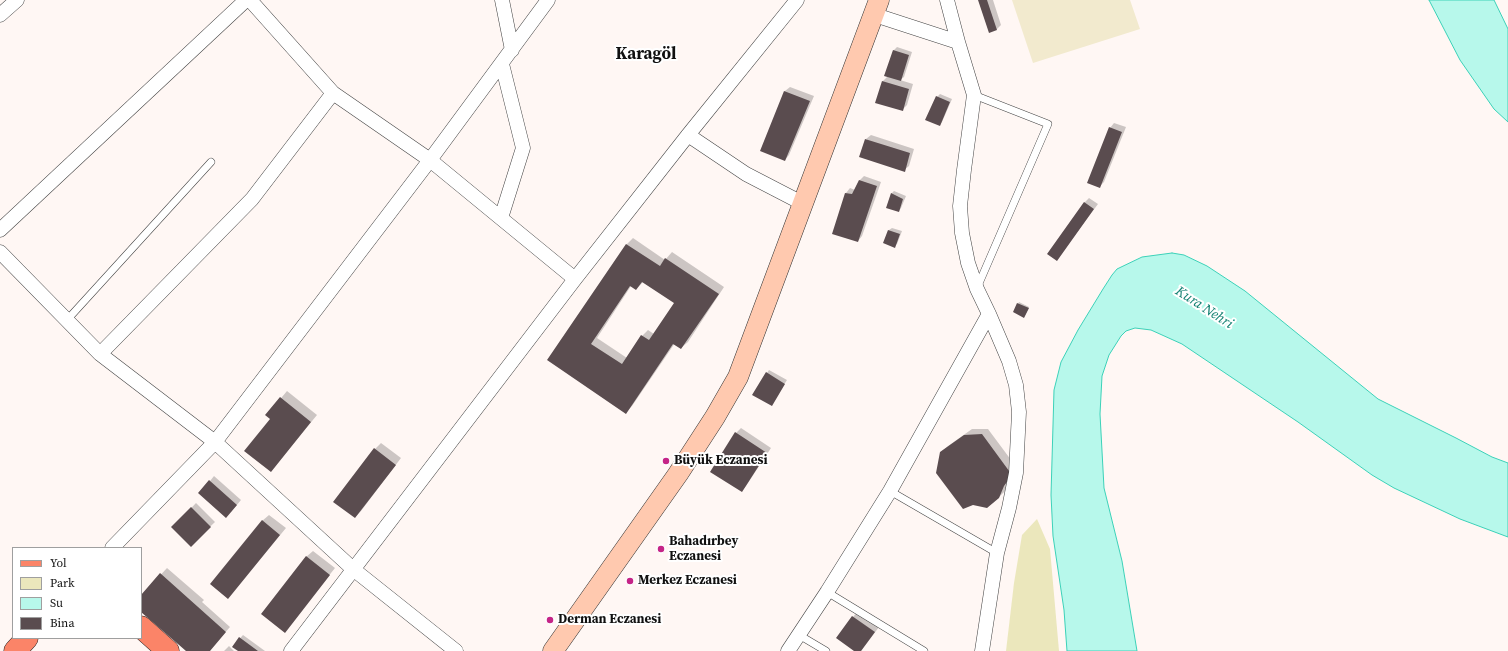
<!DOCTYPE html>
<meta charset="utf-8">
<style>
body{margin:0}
#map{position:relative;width:1508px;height:651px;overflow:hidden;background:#fff7f4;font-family:"Source Serif 4",serif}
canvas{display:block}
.legend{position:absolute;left:12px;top:547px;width:130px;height:92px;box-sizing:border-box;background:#fff;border:1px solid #9f9f9f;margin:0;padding:5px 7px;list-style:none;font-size:12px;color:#101010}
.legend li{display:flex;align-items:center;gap:8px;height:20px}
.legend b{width:20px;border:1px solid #9f9f9f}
</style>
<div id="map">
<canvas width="1508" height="651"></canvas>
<ul class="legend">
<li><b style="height:5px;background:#fb8468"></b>Yol</li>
<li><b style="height:11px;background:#ebe7bc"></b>Park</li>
<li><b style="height:11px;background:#b7f8eb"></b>Su</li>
<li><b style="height:11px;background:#5a4c4f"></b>Bina</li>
</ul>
</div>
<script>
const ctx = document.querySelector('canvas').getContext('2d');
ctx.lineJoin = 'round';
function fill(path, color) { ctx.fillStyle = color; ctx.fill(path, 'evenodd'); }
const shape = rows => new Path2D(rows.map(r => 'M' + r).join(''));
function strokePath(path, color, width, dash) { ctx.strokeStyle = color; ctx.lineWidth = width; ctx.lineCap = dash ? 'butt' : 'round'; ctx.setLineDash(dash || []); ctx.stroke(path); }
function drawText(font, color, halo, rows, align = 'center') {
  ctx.font = font + ' "Source Serif 4",serif'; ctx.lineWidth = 4; ctx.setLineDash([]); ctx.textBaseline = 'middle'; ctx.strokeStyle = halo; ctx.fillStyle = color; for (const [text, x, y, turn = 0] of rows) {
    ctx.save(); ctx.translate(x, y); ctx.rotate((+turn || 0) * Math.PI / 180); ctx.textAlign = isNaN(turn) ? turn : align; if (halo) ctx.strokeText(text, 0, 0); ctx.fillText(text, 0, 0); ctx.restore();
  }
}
const green = shape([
 [1037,519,1050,549,1059,651,1006,651,1014,583,1022,535]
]);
const pitch = shape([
 [1012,0,1130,0,1140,29,1033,63]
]);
const water = shape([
 [1429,0,1494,0,1508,29,1508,122,1494,109,1460,60,1429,0],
 [1172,253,1184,255,1207,266,1245,291,1378,399,1456,438,1492,457,1508,463,1508,537,1460,519,1394,488,1372,475,1298,422,1182,344,1151,330,1135,328,1126,331,1121,336,1109,355,1102,376,1100,414,1104,488,1122,561,1137,651,1067,651,1064,610,1053,536,1051,495,1054,390,1061,362,1078,330,1103,289,1112,275,1117,269,1142,257,1172,253]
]);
const shadow = shape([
 [979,0,993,0,1001,25,997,29,990,31],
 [897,47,912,52,904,77,900,80,913,84,907,105,902,110,877,102,883,81,888,76,886,75,894,50],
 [790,87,814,96,789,155,785,160,761,150,785,91],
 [940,94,952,99,942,122,940,125,937,97],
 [1114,123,1126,127,1104,182,1099,187,1110,128],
 [871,135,914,149,909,166,904,170,866,139],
 [864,176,881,182,862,236,858,241,833,233,846,193,850,188,855,190,860,180],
 [894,191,906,196,901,208,899,211,891,194],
 [1089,198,1098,204,1057,259,1084,203],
 [892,228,902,231,897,244,894,246,889,230],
 [633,238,665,260,672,252,724,287,688,342,681,348,675,343,632,406,626,412,549,360,627,244],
 [643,282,675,303,654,334,648,330,642,336,627,358,597,338,631,286,636,289],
 [1019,302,1029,307,1025,315,1014,312],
 [769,370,787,380,771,405,767,373],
 [287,391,317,415,271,471,271,419,267,415],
 [741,428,771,448,746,486,742,491,736,433],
 [972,429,988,429,1017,468,1010,479,1005,491,999,497,941,452,948,446],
 [381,443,401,458,361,511,355,517,375,449],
 [214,476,241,500,231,512,210,481],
 [196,503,215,522,191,545,173,527],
 [269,515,286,528,228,598,262,521],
 [313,551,335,568,285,631,306,557],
 [167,568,204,600,202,602,230,627,209,651,188,651,141,610,141,596],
 [857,612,879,627,861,651,856,651,853,617],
 [243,635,265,651,239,651,233,646],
 [229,646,234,651,224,651]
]);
const building = shape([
 [978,0,987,0,997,30,989,33],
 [893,50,909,55,901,81,884,76],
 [882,81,909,89,903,111,875,103],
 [784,91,810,101,785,161,760,151],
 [936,96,950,102,940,126,925,120],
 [1109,127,1122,132,1100,188,1087,183],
 [865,139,910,153,905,172,859,157],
 [859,180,877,186,858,242,832,234,845,193,852,194],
 [891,193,903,199,899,212,886,208],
 [1084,202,1094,209,1057,261,1047,254],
 [888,230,900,234,895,248,883,243],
 [626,244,660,266,665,258,719,294,681,349,673,344,626,414,547,360],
 [642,282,674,303,649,340,641,335,622,364,591,344,630,286,636,290],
 [1017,303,1029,308,1024,318,1013,312],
 [766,372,785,384,772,406,752,395],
 [280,397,311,422,271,472,244,451,270,419,265,415],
 [735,432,767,453,742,492,710,472],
 [982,434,1012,475,1004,486,999,498,987,508,973,505,963,509,936,473,940,452,964,435],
 [374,448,396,465,355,518,333,502],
 [209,480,237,505,226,518,198,493],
 [191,507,211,527,191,547,171,527],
 [262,520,280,535,228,599,210,584],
 [306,556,330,575,285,633,261,614],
 [160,573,226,632,210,651,186,651,141,612,141,595],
 [852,616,875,632,861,651,854,651,836,638],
 [239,637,258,651,238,651,232,647]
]);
const service = shape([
 [974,95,1048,124,977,288],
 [67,320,211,162],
 [890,491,997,553],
 [827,592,924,651],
 [799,635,826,651]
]);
const minor = shape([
 [250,0,333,93,430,160,575,279],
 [502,0,512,50],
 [0,15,17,0],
 [875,15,958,42],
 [688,135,746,174,802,203],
 [501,218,523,148,502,64],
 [0,230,246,0],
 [0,252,100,354,215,442,353,569,456,651],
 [100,354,252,199,333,93],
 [112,548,215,442,430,160,548,0],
 [291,651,575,279,688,135,797,0],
 [788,651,827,592,890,491,989,314,977,289,968,263,962,233,960,206,964,170,974,95,958,42,947,0],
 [982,651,997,553,1009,508,1016,473,1019,412,1016,385,1009,361,989,314]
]);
const secondary = shape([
 [553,651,678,474,715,417,738,377,879,0]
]);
const primary = shape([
 [141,627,168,651],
 [15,651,27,638]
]);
const markers = [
 [666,461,4,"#c52487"],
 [661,549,4,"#c52487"],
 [630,581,4,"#c52487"],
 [550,620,4,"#c52487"]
];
const poiNames = [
 ["Büyük Eczanesi",674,461],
 ["Bahadırbey",669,542],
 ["Eczanesi",669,557],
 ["Merkez Eczanesi",638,581],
 ["Derman Eczanesi",558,620]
];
const waterNames = [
 ["Kura Nehri",1204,308,33]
];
const districtNames = [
 ["Karagöl",646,55]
];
fill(green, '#ebe7bc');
fill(pitch, '#f2eace');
fill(water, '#b7f8eb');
strokePath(water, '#3cd1b8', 1);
fill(shadow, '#0003');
fill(building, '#5a4c4f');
strokePath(service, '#434343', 8);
strokePath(minor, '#434343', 15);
strokePath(secondary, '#323232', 21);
strokePath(primary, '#212121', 23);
strokePath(service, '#fff', 7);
strokePath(minor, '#fff', 14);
strokePath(secondary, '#ffc9af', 20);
strokePath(primary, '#fb8468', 22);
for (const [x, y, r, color] of markers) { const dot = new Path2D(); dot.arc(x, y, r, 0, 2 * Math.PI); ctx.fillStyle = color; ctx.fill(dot); strokePath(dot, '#fff', 1.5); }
drawText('bold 13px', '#101010', '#fff', poiNames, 'left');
drawText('italic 14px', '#148273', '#fff', waterNames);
drawText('bold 17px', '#101010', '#fff', districtNames);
</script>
